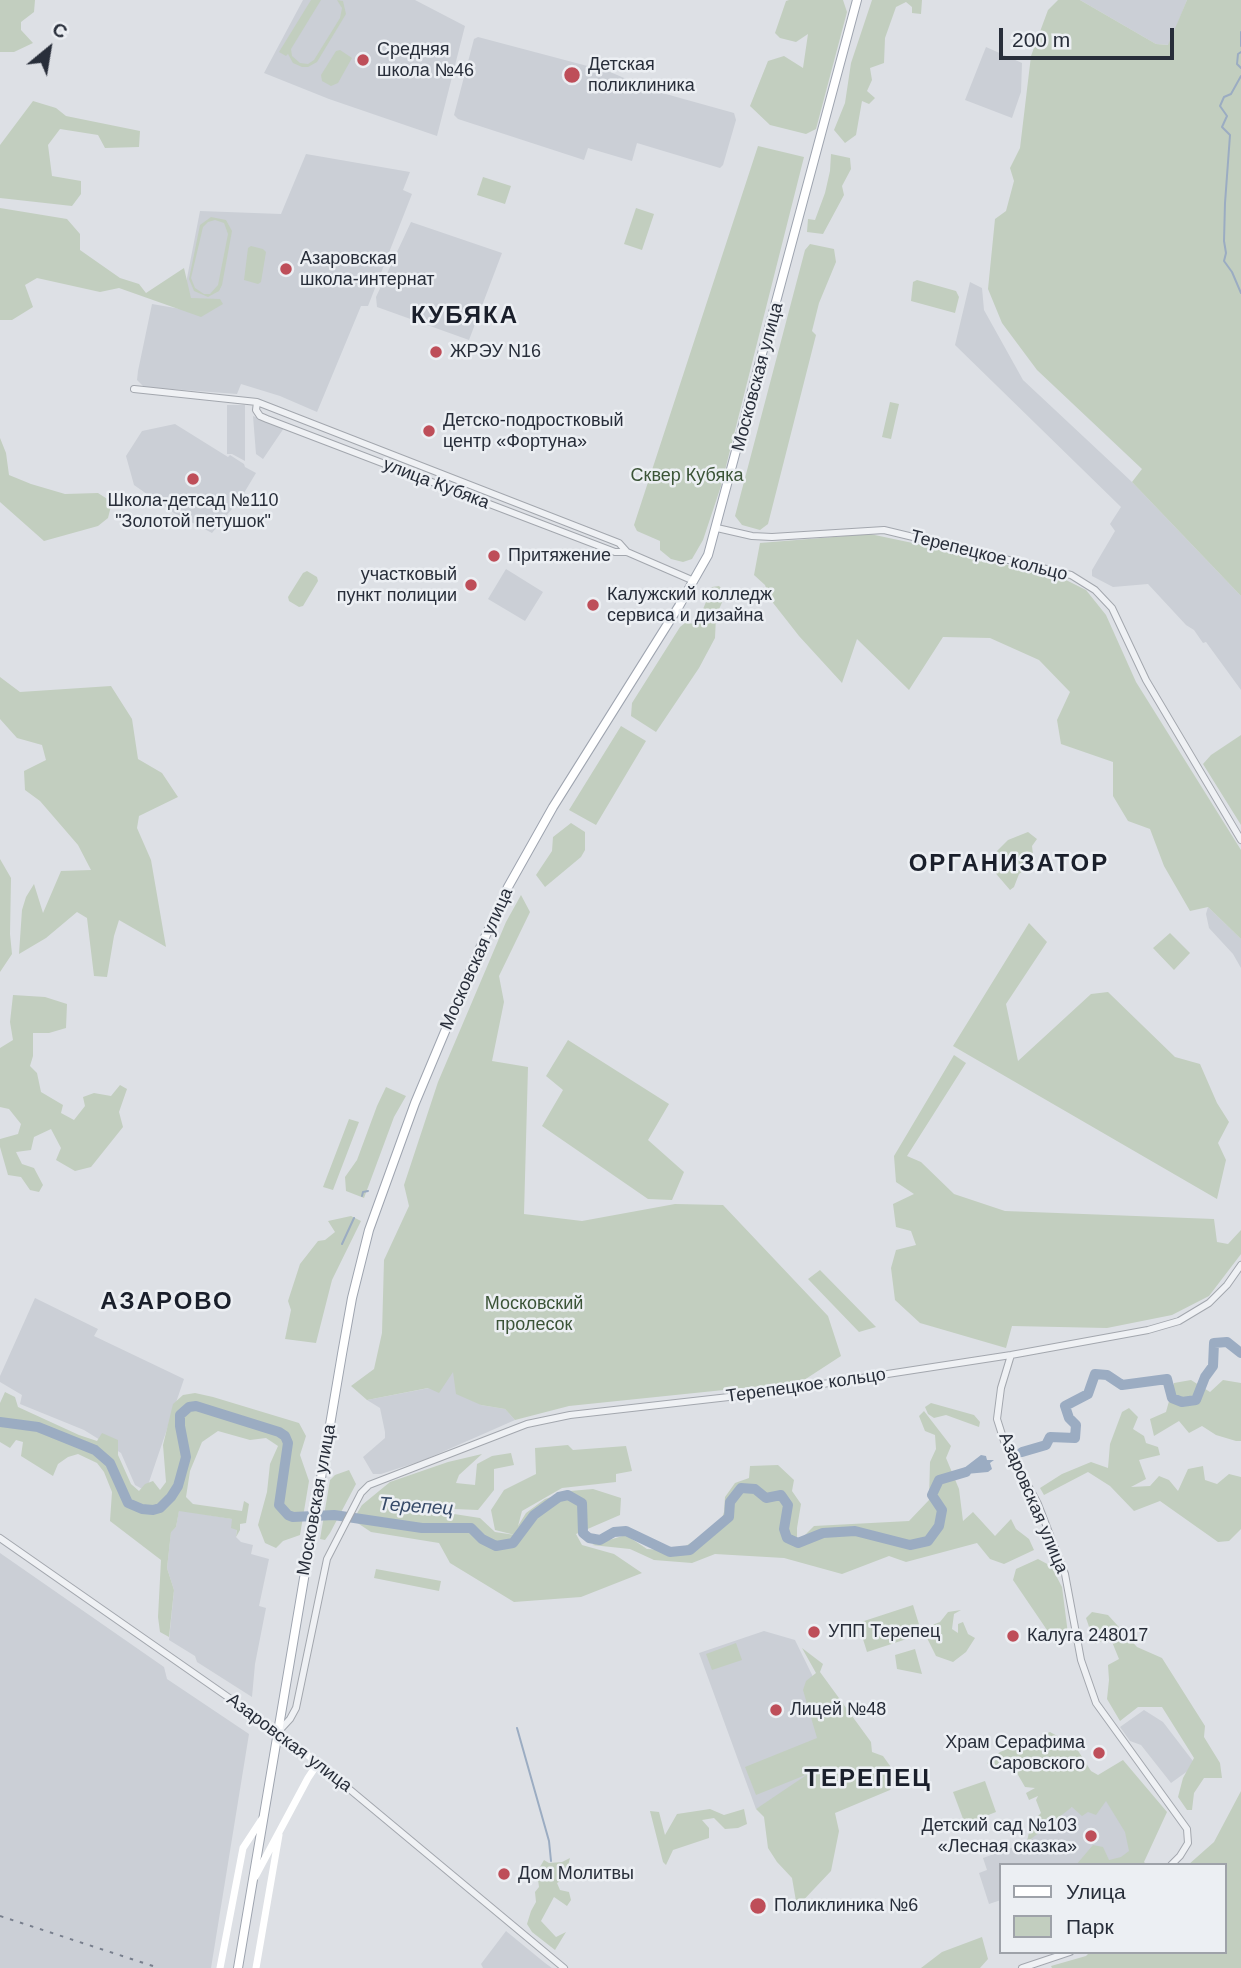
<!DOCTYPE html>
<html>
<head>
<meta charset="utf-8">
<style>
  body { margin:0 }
  #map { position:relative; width:1241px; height:1968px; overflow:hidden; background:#dde0e5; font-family:Arial,sans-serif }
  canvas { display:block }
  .legend { position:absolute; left:999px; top:1863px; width:228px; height:91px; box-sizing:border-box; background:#eceff3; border:2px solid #9ea2a9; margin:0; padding:9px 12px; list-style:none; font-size:21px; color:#282e3a }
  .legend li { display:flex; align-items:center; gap:14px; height:35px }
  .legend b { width:35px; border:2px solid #9ea2a9 }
  .north { position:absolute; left:14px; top:14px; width:70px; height:70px; -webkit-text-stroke:5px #eceff3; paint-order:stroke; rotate:30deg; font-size:19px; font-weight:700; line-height:28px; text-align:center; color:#282e3a }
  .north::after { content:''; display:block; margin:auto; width:24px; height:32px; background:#282e3a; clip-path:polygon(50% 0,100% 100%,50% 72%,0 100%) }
  .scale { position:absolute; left:999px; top:28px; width:175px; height:32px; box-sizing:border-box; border:4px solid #282e3a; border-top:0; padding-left:9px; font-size:21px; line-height:24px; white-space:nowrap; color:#282e3a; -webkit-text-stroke:5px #eceff3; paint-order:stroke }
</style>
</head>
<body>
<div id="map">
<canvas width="1241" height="1968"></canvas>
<ul class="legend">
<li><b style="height:9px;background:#fff"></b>Улица</li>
<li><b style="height:19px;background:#c2cebf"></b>Парк</li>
</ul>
<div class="north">С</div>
<div class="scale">200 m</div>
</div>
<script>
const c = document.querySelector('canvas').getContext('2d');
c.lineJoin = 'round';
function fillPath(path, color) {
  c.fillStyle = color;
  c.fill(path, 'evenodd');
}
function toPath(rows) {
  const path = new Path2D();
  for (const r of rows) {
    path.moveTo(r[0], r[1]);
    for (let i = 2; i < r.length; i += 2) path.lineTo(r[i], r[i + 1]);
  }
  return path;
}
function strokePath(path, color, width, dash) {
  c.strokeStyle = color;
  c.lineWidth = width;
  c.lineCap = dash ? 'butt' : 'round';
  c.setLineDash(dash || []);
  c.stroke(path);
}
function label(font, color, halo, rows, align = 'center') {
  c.font = font + ' Arial,sans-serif';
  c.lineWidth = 5;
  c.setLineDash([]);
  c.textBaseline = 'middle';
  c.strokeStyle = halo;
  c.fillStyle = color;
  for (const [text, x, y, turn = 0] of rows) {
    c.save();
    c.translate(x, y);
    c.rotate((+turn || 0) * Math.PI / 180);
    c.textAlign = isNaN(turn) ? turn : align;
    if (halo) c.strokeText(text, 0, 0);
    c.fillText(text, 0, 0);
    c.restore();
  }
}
fillPath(toPath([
  [303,0,415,0,465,26,437,136,329,99,264,73],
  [1080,0,1187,0,1169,45,1156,44],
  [478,37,610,72,655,91,734,113,736,120,723,165,720,168,637,143,632,161,588,148,584,160,458,119,454,115,474,39],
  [986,47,1022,63,1021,92,1012,118,965,100],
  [306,154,410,172,403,190,412,194,368,306,361,306,317,412,280,396,241,384,237,394,144,387,137,380,138,371,152,304,181,309,200,211,281,214],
  [411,222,502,253,469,340,377,307,376,297],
  [970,282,982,288,984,310,1023,380,1132,482,1241,596,1241,690,1206,642,1203,643,1194,630,1186,625,1148,584,1113,587,1092,576,1092,570,1115,531,1110,524,1121,507,955,345],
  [227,405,245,405,245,461,232,454,227,454],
  [253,416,284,428,263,459,256,454],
  [175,424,228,457,230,455,244,464,245,467,256,473,241,498,212,533,174,513,134,485,126,456,142,431],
  [506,569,543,592,525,621,488,599],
  [1208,907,1241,939,1241,968,1233,954,1209,928,1206,914],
  [35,1298,98,1329,94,1336,184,1379,146,1491,135,1485,121,1453,84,1430,20,1404,22,1395,0,1382,0,1376],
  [453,1371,481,1405,505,1409,515,1420,424,1460,381,1474,373,1474,363,1457,385,1438,385,1432,380,1408,367,1400,429,1388],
  [179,1510,232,1519,237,1529,236,1537,241,1542,253,1545,251,1554,269,1559,259,1606,266,1608,255,1664,252,1697,197,1662,195,1656,169,1640,174,1590,167,1568,171,1531,176,1527],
  [0,1553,164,1667,167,1679,249,1734,211,1968,0,1968],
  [764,1631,795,1640,816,1683,837,1773,756,1809,699,1653],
  [1144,1710,1163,1722,1196,1765,1171,1783,1141,1745,1130,1741,1120,1727],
  [1111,1775,1157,1830,1133,1865,1001,1865,1001,1900,989,1904,979,1873,987,1870,983,1858,1027,1842,1031,1823,1072,1807],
  [506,1931,545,1963,552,1968,483,1968,481,1964]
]), '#cbcfd6');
fillPath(toPath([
  [0,0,35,0,34,12,21,22,21,30,33,43,14,52,0,52],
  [311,0,321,0,291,49,292,56,300,63,308,64,314,60,340,18,342,8,337,0,343,1,346,14,317,62,308,67,302,67,293,63,288,54,286,56,279,52],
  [789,0,843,0,847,12,816,129,806,134,770,125,750,106,768,61,784,56,803,68,808,34,796,42,780,38,775,33,786,1],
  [872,0,922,0,921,14,912,13,912,7,906,2,896,7,885,38,884,63,870,68,872,80,867,91,875,98,869,104,862,101,856,135,845,143,834,130,845,103,851,63],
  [1058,0,1080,0,1156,44,1168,45,1187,0,1241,0,1241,596,1132,482,1142,469,1037,370,1002,323,988,289,995,219,1006,211,1014,181,1010,168,1020,148,1031,56,1048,10],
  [340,50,352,58,338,83,331,86,322,81,321,75,336,51],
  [33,101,56,108,66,116,140,131,139,147,105,148,98,135,60,129,48,145,52,176,81,181,81,194,72,206,0,198,0,145],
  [758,146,804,157,721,486,703,540,692,559,683,562,671,559,660,550,660,541,637,531,634,525],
  [831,154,850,158,851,169,842,186,844,195,823,234,807,232,808,219,815,220,825,193,830,171],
  [483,177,511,186,505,204,477,195],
  [0,208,67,219,80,234,80,250,120,278,139,284,146,293,184,268,191,298,220,299,223,304,201,317,119,288,100,292,37,278,25,285,33,307,12,320,0,320],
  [636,208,654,214,642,250,624,244],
  [211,217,226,220,232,231,222,285,219,291,208,297,194,291,189,279,200,225],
  [215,220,224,223,228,234,218,285,210,294,204,294,195,288,191,278,203,227,208,222],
  [810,244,834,249,836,262,819,303,812,331,816,335,768,524,760,530,742,525,735,516,805,250],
  [251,246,263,249,266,252,261,282,258,284,244,280,248,248],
  [917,280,956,291,959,297,955,313,911,301,913,282],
  [890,402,899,404,891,439,882,437],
  [0,438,6,453,9,475,31,484,65,494,98,493,112,502,108,518,98,526,44,541,0,502],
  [870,534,960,553,1064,579,1086,590,1106,615,1136,682,1241,850,1241,939,1208,907,1190,911,1164,866,1150,829,1128,821,1113,796,1113,762,1061,744,1057,720,1070,692,1039,660,990,638,943,637,909,690,857,639,842,683,799,636,770,599,765,585,754,575,760,543],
  [307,571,317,577,318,581,303,606,299,607,289,601,288,597,303,573],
  [719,586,724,591,724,598,716,616,715,638,699,668,656,732,631,716,632,703,680,627,685,623,697,624,712,587],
  [0,677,20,692,111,686,132,719,138,759,162,773,178,797,139,816,137,828,151,860,166,947,119,920,114,936,107,977,94,976,87,918,77,912,46,938,19,954,22,910,26,897,34,884,43,913,61,871,91,870,78,845,40,801,25,790,24,771,46,760,42,745,17,738,0,719],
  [621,726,646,741,596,825,569,810],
  [1241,735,1241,825,1203,764,1211,755],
  [571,823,585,832,585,850,581,857,545,887,536,875,552,851,553,837],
  [1028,832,1037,839,1032,846,1034,863,1019,874,1014,887,1010,890,986,862,1008,840],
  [0,859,11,878,10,934,12,954,0,972],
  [521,895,530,912,499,976,504,1002,492,1061,528,1067,524,1214,582,1221,675,1204,723,1205,828,1316,841,1356,801,1382,569,1406,515,1420,505,1409,481,1405,456,1394,453,1372,439,1393,428,1388,367,1400,351,1386,374,1369,382,1333,384,1260,409,1206,404,1185,438,1082,506,922],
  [1029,923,1047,942,1006,1004,1018,1061,1091,994,1108,992,1175,1057,1200,1064,1217,1103,1229,1122,1218,1143,1226,1160,1217,1199,953,1046],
  [1170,933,1190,953,1174,970,1153,948],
  [13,995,45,997,67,1004,66,1028,49,1033,33,1033,33,1056,30,1066,37,1073,41,1092,63,1105,61,1113,74,1120,85,1106,83,1097,94,1093,111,1096,120,1085,127,1089,119,1112,123,1127,91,1167,75,1171,56,1160,61,1148,51,1129,34,1137,31,1150,16,1152,22,1164,34,1168,43,1185,39,1192,30,1190,21,1177,8,1175,0,1147,0,1139,18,1134,21,1124,9,1109,0,1107,0,1048,13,1040,10,1022],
  [568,1040,669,1104,648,1140,684,1172,672,1200,648,1199,542,1126,563,1090,546,1076],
  [954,1055,966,1063,907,1156,921,1162,954,1194,1005,1211,1214,1219,1217,1242,1228,1244,1241,1230,1241,1254,1209,1296,1172,1315,1107,1328,1012,1326,1006,1348,920,1323,895,1300,891,1268,896,1250,916,1245,911,1231,896,1227,893,1204,914,1194,896,1182,894,1156],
  [386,1087,406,1096,394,1117,364,1198,346,1191,345,1177,357,1160,377,1106],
  [349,1119,359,1122,333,1190,323,1187],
  [351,1216,361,1221,332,1280,316,1343,285,1339,291,1310,288,1301,300,1264,318,1241,325,1240,335,1232,328,1221],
  [820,1270,876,1327,859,1332,808,1279],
  [1191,1380,1210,1392,1223,1380,1241,1383,1241,1441,1236,1441,1216,1435,1202,1426,1189,1433,1179,1421,1154,1436,1150,1419,1166,1412,1174,1383],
  [5,1392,15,1397,18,1407,79,1435,97,1441,102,1433,118,1440,118,1455,131,1484,139,1491,145,1484,153,1481,160,1490,166,1482,163,1445,173,1404,183,1395,195,1393,213,1397,299,1423,306,1436,300,1455,309,1481,300,1535,283,1541,276,1548,265,1543,258,1525,267,1492,270,1464,278,1446,266,1438,250,1440,218,1431,202,1442,190,1471,186,1497,193,1504,242,1511,244,1501,249,1504,246,1523,240,1524,240,1530,236,1537,237,1530,231,1528,232,1519,179,1511,176,1527,171,1532,167,1568,174,1590,169,1637,160,1632,158,1617,161,1560,110,1521,112,1492,104,1472,97,1463,78,1454,68,1457,58,1464,53,1476,21,1456,23,1442,16,1440,10,1448,0,1442,0,1403],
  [931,1403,974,1415,980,1422,979,1427,946,1415,934,1418,928,1414,925,1407],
  [1129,1408,1138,1417,1133,1429,1144,1436,1146,1443,1158,1447,1160,1455,1139,1460,1146,1479,1131,1487,1150,1486,1159,1476,1169,1480,1178,1491,1188,1469,1203,1466,1205,1480,1217,1484,1229,1474,1241,1477,1241,1529,1229,1541,1218,1542,1160,1501,1134,1511,1110,1486,1088,1472,1044,1495,1040,1488,1062,1474,1091,1462,1108,1468,1110,1444,1122,1412],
  [924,1411,951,1446,946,1458,959,1489,963,1521,973,1512,995,1536,1011,1519,1016,1529,1029,1539,1034,1550,1004,1564,990,1559,977,1543,906,1562,889,1556,842,1574,784,1558,715,1554,692,1563,654,1560,630,1549,592,1545,626,1535,647,1549,678,1551,720,1524,724,1512,725,1497,735,1483,749,1478,750,1466,778,1465,794,1480,792,1491,801,1504,797,1528,797,1543,814,1526,909,1521,929,1500,930,1462,936,1449,935,1435,925,1431,919,1416],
  [568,1445,573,1450,626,1446,632,1471,616,1474,616,1482,562,1488,522,1511,518,1526,526,1513,545,1499,570,1491,593,1489,621,1498,620,1515,576,1534,582,1545,614,1554,642,1573,581,1597,514,1602,450,1563,439,1543,371,1532,353,1520,362,1505,390,1482,448,1462,482,1454,459,1475,456,1483,475,1485,477,1464,492,1456,511,1453,514,1465,494,1469,494,1490,478,1510,454,1509,454,1514,480,1518,495,1532,515,1535,495,1530,491,1510,504,1490,536,1474,535,1448],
  [349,1470,356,1484,330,1533,325,1540,320,1539,330,1480,335,1475],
  [1038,1559,1051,1566,1062,1587,1068,1634,1049,1633,1013,1580,1016,1569],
  [376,1569,441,1581,439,1591,374,1578],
  [913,1605,922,1634,867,1652,858,1623],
  [961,1610,954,1614,952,1629,958,1633,958,1624,963,1622,968,1634,975,1638,966,1652,953,1662,936,1656,926,1636,927,1627,940,1622,948,1612],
  [1092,1612,1108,1615,1137,1647,1162,1658,1205,1726,1204,1737,1220,1763,1222,1778,1204,1778,1194,1793,1192,1810,1187,1810,1178,1797,1183,1778,1194,1758,1162,1707,1138,1707,1120,1721,1107,1699,1109,1680,1108,1665,1119,1659,1110,1637,1095,1644,1086,1618],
  [736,1643,742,1660,712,1670,706,1654],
  [802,1648,823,1664,820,1672,871,1742,872,1752,883,1756,898,1777,890,1790,835,1813,839,1831,831,1871,797,1907,792,1878,777,1862,768,1848,764,1817,756,1809,808,1774,756,1795,745,1767,817,1738,803,1690,806,1681,816,1673],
  [915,1649,922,1674,897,1669,895,1655],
  [1050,1732,1075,1746,1091,1771,1098,1775,1123,1760,1167,1812,1144,1862,1147,1865,1076,1865,1093,1845,1103,1847,1109,1860,1121,1857,1129,1851,1125,1832,1106,1801,1096,1815,1088,1812,1082,1816,1072,1807,1027,1842,1031,1823,1041,1813,1036,1800,1038,1796,1029,1800,1026,1793,1035,1788,1025,1787,1010,1761,991,1768,987,1763,1000,1752],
  [985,1781,996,1812,965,1824,953,1792],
  [1241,1791,1241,1968,1052,1968,1051,1966,1086,1956,1090,1952,1225,1952,1225,1865,1188,1865,1214,1842],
  [710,1809,724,1815,744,1809,747,1824,738,1828,725,1829,714,1818,702,1820,709,1828,709,1838,673,1850,666,1865,663,1862,650,1811,659,1812,665,1835,677,1814],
  [570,1858,568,1866,559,1872,562,1880,557,1883,560,1890,569,1892,571,1900,567,1906,554,1897,541,1921,556,1937,566,1932,555,1950,532,1932,527,1924,531,1911,536,1902,535,1892,539,1887,537,1872,544,1860,549,1863,562,1862],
  [982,1937,988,1959,980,1968,921,1968,942,1952]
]), '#c2cebf');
fillPath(toPath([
  [981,1455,986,1456,987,1460,994,1460,990,1463,992,1469,988,1472,955,1475]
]), '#9bacc2');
strokePath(toPath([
  [1241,32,1241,46],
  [1241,52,1238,54,1237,64,1241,68],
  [1241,76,1231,94,1224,97,1220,106,1227,116,1222,127,1230,135,1225,203,1224,241,1226,253,1224,261,1232,272,1241,293],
  [362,1196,363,1192,368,1191],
  [342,1244,354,1218],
  [517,1728,549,1841,551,1861]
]), '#9bacc2', 2);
strokePath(toPath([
  [0,1422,38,1427,95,1450,110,1463,128,1503,142,1509,153,1510,160,1508,171,1497,178,1486,186,1457,180,1426,180,1415,189,1407,196,1406,279,1432,285,1436,288,1443,279,1505,288,1515,293,1517,334,1515,422,1528,471,1528,482,1539,496,1546,513,1543,534,1515,559,1497,568,1495,582,1503,583,1533,589,1538,600,1540,614,1532,626,1531,670,1552,690,1550,729,1517,730,1502,741,1488,755,1489,766,1498,781,1495,788,1505,784,1529,787,1538,798,1543,823,1533,855,1531,910,1545,928,1541,939,1526,942,1510,932,1495,939,1480,966,1472],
  [1022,1452,1046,1445,1050,1437,1075,1438,1076,1425,1069,1418,1065,1406,1088,1394,1095,1374,1107,1375,1122,1385,1167,1379,1172,1398,1182,1402,1196,1400,1205,1377,1213,1366,1214,1343,1227,1342,1241,1353]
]), '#9bacc2', 10);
const tertiary = toPath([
  [134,389,257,402,619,543,627,552],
  [257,402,256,410,260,416,267,419,615,552,627,552,694,581],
  [717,528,752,536,772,537,884,530,1071,575,1095,590,1112,608,1146,680,1241,840],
  [1011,1355,1001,1388,997,1419,1004,1441,1038,1504,1065,1574,1081,1660,1096,1703,1187,1829,1188,1843,1180,1856,1171,1865],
  [0,1538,278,1732,290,1719,296,1708,327,1559,361,1493,369,1485,527,1424,570,1415,764,1393,1011,1355,1148,1330,1179,1321,1209,1303,1227,1285,1241,1265],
  [318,1763,564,1968],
  [1022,1968,1070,1952]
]);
const primary = toPath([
  [238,1968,342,1354,352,1298,369,1230,415,1103,480,948,508,887,553,807,679,606,708,555,857,0]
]);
strokePath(tertiary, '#a3a7ae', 8);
strokePath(primary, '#9ea4af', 10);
strokePath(tertiary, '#eff1f4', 6);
strokePath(toPath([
  [255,1877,308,1778,318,1763,278,1732],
  [220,1968,243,1848,262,1819],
  [256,1968,279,1835]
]), '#fff', 7);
strokePath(primary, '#fff', 8);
strokePath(toPath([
  [0,1916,159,1968]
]), '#787f8d', 2, [3.5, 7]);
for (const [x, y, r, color] of [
  [363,60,7,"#be4e59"],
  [572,75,9,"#be4e59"],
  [286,269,7,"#be4e59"],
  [436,352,7,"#be4e59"],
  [429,431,7,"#be4e59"],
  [193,479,7,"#be4e59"],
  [494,556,7,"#be4e59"],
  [471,585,7,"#be4e59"],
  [593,605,7,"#be4e59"],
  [814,1632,7,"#be4e59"],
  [1013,1636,7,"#be4e59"],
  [776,1710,7,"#be4e59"],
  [1099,1753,7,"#be4e59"],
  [1091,1836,7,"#be4e59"],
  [504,1874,7,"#be4e59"],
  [758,1906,9,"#be4e59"]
]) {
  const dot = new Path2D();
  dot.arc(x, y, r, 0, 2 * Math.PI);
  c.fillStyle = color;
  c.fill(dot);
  strokePath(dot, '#eceff3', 2.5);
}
label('18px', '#282e3a', '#eceff3', [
  ["Средняя",377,50],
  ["школа №46",377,71],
  ["Детская",588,65],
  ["поликлиника",588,86],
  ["Азаровская",300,259],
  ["школа-интернат",300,280],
  ["ЖРЭУ N16",450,352],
  ["Детско-подростковый",443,421],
  ["центр «Фортуна»",443,442],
  ["Школа-детсад №110",193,501,"center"],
  ["\"Золотой петушок\"",193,522,"center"],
  ["Притяжение",508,556],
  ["участковый",457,575,"right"],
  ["пункт полиции",457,596,"right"],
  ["Калужский колледж",607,595],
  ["сервиса и дизайна",607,616],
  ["УПП Терепец",828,1632],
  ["Калуга 248017",1027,1636],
  ["Лицей №48",790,1710],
  ["Храм Серафима",1085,1743,"right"],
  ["Саровского",1085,1764,"right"],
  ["Детский сад №103",1077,1826,"right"],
  ["«Лесная сказка»",1077,1847,"right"],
  ["Дом Молитвы",518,1874],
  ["Поликлиника №6",774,1906]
], 'left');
label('18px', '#282e3a', '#eceff3', [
  ["Московская улица",758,377,-75],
  ["улица Кубяка",436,484,21],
  ["Терепецкое кольцо",989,556,14],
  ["Московская улица",477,959,-66],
  ["Терепецкое кольцо",806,1386,-8],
  ["Московская улица",317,1500,-80],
  ["Азаровская улица",1033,1503,67],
  ["Азаровская улица",289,1743,37]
]);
label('18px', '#3b5437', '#eceff3', [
  ["Сквер Кубяка",687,476],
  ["Московский",534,1304],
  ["пролесок",534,1325]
]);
label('italic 19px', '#374b69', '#eceff3', [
  ["Терепец",416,1507,4]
]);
c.letterSpacing = '2px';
label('bold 24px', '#1a1f2b', '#eceff3', [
  ["КУБЯКА",465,316],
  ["ОРГАНИЗАТОР",1009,864],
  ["АЗАРОВО",167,1302],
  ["ТЕРЕПЕЦ",868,1779]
]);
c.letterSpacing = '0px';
</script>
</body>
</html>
